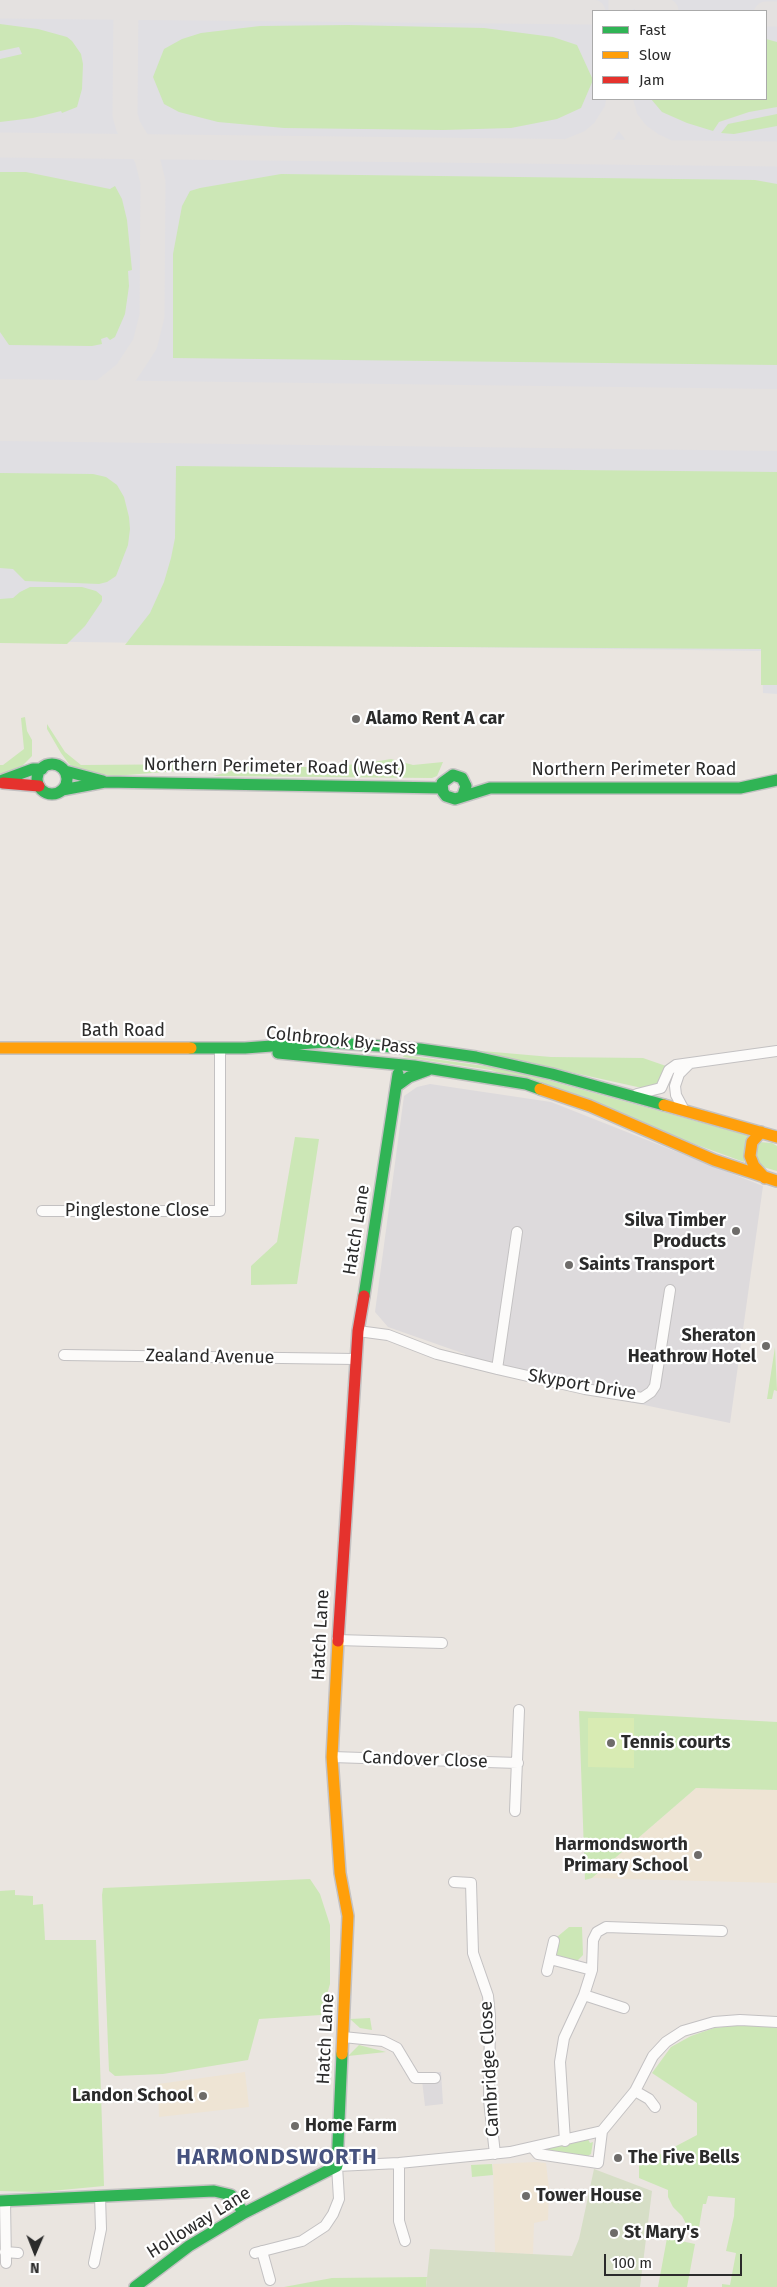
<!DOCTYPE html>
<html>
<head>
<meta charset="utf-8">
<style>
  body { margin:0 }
  #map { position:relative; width:777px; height:2287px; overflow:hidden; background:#eae5e0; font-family:"Fira Sans",sans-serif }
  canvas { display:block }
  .legend { position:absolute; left:592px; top:10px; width:175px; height:90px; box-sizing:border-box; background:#fff; border:1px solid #aaa; margin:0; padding:6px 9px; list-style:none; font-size:15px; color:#2b2b2b }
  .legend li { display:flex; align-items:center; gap:10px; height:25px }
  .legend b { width:25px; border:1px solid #aaa }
  .north { position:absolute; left:10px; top:2227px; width:50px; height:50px; -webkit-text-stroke:4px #fff; paint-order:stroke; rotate:181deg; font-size:14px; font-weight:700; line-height:20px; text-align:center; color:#2b2b2b }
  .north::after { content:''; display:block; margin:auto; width:18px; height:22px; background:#2b2b2b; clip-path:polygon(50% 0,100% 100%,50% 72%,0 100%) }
  .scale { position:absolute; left:604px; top:2254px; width:138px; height:22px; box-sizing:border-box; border:2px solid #2b2b2b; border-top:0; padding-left:6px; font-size:15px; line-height:18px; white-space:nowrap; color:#2b2b2b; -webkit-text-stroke:4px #fff; paint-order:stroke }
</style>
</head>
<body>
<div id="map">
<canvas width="777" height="2287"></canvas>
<ul class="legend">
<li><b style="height:6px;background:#30b455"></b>Fast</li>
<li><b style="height:6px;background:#ff9f0a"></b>Slow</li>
<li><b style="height:6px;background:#e5322d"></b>Jam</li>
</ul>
<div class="north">N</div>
<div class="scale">100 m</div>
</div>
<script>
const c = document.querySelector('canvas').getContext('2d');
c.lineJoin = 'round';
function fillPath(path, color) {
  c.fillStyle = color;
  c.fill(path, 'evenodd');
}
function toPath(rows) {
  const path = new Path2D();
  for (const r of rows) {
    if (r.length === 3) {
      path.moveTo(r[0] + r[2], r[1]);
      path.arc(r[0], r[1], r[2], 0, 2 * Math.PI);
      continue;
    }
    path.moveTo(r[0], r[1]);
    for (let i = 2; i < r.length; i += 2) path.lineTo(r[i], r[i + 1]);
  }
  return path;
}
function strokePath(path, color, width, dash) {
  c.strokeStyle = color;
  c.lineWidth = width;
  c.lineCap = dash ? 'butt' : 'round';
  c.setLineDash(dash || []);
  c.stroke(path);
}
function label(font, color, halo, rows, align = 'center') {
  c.font = font + ' "Fira Sans",sans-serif';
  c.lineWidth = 4.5;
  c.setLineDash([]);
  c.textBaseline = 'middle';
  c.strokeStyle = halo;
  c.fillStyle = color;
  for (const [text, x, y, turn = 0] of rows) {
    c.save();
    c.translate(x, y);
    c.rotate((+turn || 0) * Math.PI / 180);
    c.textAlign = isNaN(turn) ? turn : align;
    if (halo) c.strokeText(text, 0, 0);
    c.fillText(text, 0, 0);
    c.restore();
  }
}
fillPath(toPath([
  [430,1084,551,1102,763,1186,730,1423,463,1367,465,1354,388,1327,375,1312,404,1096,417,1087],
  [421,2072,441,2072,443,2104,425,2106]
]), '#dddadc');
fillPath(toPath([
  [696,1788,777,1790,777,1883,592,1878],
  [245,2072,249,2107,159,2117,158,2084],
  [536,2162,546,2163,549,2189,548,2220,534,2223,533,2254,495,2253,493,2164]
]), '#eee4d4');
fillPath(toPath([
  [0,0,777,0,777,694,763,693,762,651,0,641],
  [593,11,766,11,766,99,593,99]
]), '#e0dfe3');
fillPath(toPath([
  [0,24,38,29,67,37,72,41,81,54,83,64,82,89,77,107,62,113,61,111,33,118,0,122,0,59,22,54,19,47,0,51],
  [348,25,484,28,553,37,577,45,593,80,581,108,557,119,511,128,443,130,284,128,218,122,179,112,164,104,153,77,164,49,182,39,201,33,260,26],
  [766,39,777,42,777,107,749,112,719,122,713,131,687,123,662,112,651,99,766,99],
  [777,114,777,126,734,134,721,133,728,124],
  [0,172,26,172,110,189,115,186,122,199,127,220,132,270,128,271,129,286,125,314,115,337,110,340,107,337,101,339,102,344,92,346,9,345,0,332],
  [281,174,755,180,777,184,777,365,173,358,173,254,182,206,190,191,200,188],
  [176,466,777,472,777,685,761,685,761,649,125,645,150,613,164,582,171,558,175,538],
  [0,473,93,474,106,477,117,485,124,497,129,517,130,529,128,545,116,576,107,582,99,584,25,581,13,569,0,568],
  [30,587,82,587,96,591,102,596,102,601,85,626,67,644,0,643,0,599,13,598,20,592],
  [25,717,27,731,32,740,32,756,21,767,0,774,0,765,3,765,24,749,21,718],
  [47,724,65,752,81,765,214,764,211,767,203,769,114,776,79,771,69,764,61,753,47,729],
  [391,759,413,765,443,762,437,776,432,778,213,776,231,771,238,763,252,767,307,767,361,764],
  [471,1050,551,1057,643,1058,666,1066,660,1081,655,1085,642,1088],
  [404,1055,507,1069,750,1136,744,1162,491,1070,403,1057],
  [295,1137,319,1139,297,1284,251,1285,251,1266,277,1242],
  [759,1142,772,1143,777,1146,777,1171,763,1167,754,1155],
  [775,1347,777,1391,774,1390,772,1399,767,1399],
  [579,1711,777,1722,777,1790,696,1788,592,1878,585,1880],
  [310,1879,320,1894,330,1925,330,1984,321,2015,259,2019,248,2060,163,2074,115,2076,109,2071,102,1895,103,1888],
  [15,1890,15,1895,33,1896,33,1905,43,1904,45,1940,96,1940,104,2186,40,2192,0,2191,0,1891],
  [569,1927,582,1927,583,1955,577,1961,557,1955,554,1948,557,1937],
  [370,2018,372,2030,360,2028,350,2019],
  [751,2024,777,2028,777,2287,722,2287,722,2284,730,2285,736,2253,726,2251,734,2216,735,2198,708,2196,706,2204,703,2204,697,2239,693,2237,682,2216,673,2207,668,2197,668,2190,639,2178,639,2164,644,2163,697,2135,697,2103,652,2073,671,2047,691,2036,714,2028],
  [359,2045,386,2052,348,2056],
  [588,2139,590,2143,593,2142,591,2154,588,2156,547,2150,547,2148],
  [492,2164,493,2175,472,2177,471,2165],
  [667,2238,695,2244,687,2287,658,2287],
  [427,2277,426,2287,284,2287,332,2278]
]), '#cce7b6');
fillPath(toPath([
  [594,2169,652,2191,640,2287,426,2287,430,2249,572,2256,579,2239]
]), '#d6dec6');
fillPath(toPath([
  [588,1718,634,1718,634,1768,588,1767]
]), '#d8ebb3');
strokePath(toPath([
  [643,0,650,5,666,11],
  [0,6,593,12],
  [621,11,621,0],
  [766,14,777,14],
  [620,99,626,120,637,134,652,145,667,152],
  [0,145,777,154],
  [571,150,591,142,604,131,617,110,619,99],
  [63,411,101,393,126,373,145,344,152,316,153,182,147,158,128,126,125,115,126,0]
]), '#e4e1e0', 25);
strokePath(toPath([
  [0,410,777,420]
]), '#e4e1e0', 62);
const street = toPath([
  [637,1094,661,1088,669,1070,676,1065,777,1051],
  [684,1110,676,1095,675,1086,679,1074,690,1063],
  [42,1211,220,1211,220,1048],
  [358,1331,388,1335,437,1354,497,1369,585,1389,642,1398,651,1392,655,1386,670,1290],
  [64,1355,355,1359],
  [497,1369,517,1232],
  [337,1640,442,1643],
  [332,1757,518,1763],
  [515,1811,519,1710],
  [454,1882,471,1883,473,1953,488,1996,490,2016,489,2100,495,2154],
  [550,1959,592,1970],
  [547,1971,554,1941],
  [584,1995,624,2008],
  [343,2037,383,2041,397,2048,415,2078,435,2078],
  [635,2091,649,2099,655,2107],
  [565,2141,560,2062,564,2038,584,1995,592,1970,593,1940,597,1932,606,1927,722,1931],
  [533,2148,538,2154,598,2163,602,2131],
  [399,2163,399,2221,405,2241],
  [5,2201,6,2263],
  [262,2251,270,2280],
  [5,2252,18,2253],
  [255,2253,302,2241,325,2226,333,2214,339,2199,337,2166,399,2163,510,2152,602,2131,635,2091,653,2056,666,2042,683,2031,714,2022,740,2020,777,2022],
  [94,2263,101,2229,100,2196]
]);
const fast = toPath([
  [52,779,15],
  [65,771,103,781],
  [0,781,33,769,42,769],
  [62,790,105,782,442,788],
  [463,795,466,786,462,778,453,775,442,783,443,792,446,796,455,799,490,788,740,788,777,780],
  [191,1048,245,1048,325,1042,420,1049,476,1057,552,1074,664,1105],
  [278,1053,414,1066,526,1084,540,1089],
  [398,1085,409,1077,428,1070],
  [364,1296,398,1074],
  [0,2201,214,2191,231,2195,244,2213],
  [135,2287,189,2246,244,2213,337,2166,342,2054]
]);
const slow = toPath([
  [0,1048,191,1048],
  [540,1089,590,1106,714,1160,777,1181],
  [664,1105,777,1137],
  [761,1132,752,1142,750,1156,754,1166,765,1178],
  [338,1641,332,1757,340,1873,348,1916,342,2054]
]);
const jam = toPath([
  [3,783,39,786],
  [338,1641,358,1331,364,1296]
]);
strokePath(street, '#c3c1c2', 12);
strokePath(fast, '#c3c1c2', 14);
strokePath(slow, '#c3c1c2', 14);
strokePath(jam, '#c3c1c2', 14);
strokePath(street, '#fcfbfa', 10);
strokePath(fast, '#30b455', 11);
strokePath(slow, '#ff9f0a', 11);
strokePath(jam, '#e5322d', 11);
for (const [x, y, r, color] of [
  [356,719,5,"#6e6c6a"],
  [736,1231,5,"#6e6c6a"],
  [569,1265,5,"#6e6c6a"],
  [766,1346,5,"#6e6c6a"],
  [611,1743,5,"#6e6c6a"],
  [698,1855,5,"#6e6c6a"],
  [203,2096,5,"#6e6c6a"],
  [295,2126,5,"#6e6c6a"],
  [618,2158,5,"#6e6c6a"],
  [526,2196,5,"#6e6c6a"],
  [614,2233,5,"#6e6c6a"]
]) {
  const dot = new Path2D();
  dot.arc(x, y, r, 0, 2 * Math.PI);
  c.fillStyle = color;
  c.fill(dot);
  strokePath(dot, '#fff', 2);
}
label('bold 18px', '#2b2b2b', '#fff', [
  ["Alamo Rent A car",366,719],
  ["Silva Timber",726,1221,"right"],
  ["Products",726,1242,"right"],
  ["Saints Transport",579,1265],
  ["Sheraton",756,1336,"right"],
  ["Heathrow Hotel",756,1357,"right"],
  ["Tennis courts",621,1743],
  ["Harmondsworth",688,1845,"right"],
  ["Primary School",688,1866,"right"],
  ["Landon School",193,2096,"right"],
  ["Home Farm",305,2126],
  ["The Five Bells",628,2158],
  ["Tower House",536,2196],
  ["St Mary's",624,2233]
], 'left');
label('18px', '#2b2b2b', '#fff', [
  ["Northern Perimeter Road (West)",274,767,1],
  ["Northern Perimeter Road",634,770],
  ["Bath Road",123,1031],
  ["Colnbrook By-Pass",341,1041,6],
  ["Pinglestone Close",137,1211],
  ["Hatch Lane",357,1230,-81],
  ["Zealand Avenue",210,1357,1],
  ["Skyport Drive",582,1385,10],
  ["Hatch Lane",321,1635,-87],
  ["Candover Close",425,1760,2],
  ["Hatch Lane",326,2039,-87],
  ["Cambridge Close",490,2069,-93],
  ["Holloway Lane",199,2223,-32]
]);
c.letterSpacing = '1px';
label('bold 22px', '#47537f', '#fff', [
  ["HARMONDSWORTH",277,2158]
]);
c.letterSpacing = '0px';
</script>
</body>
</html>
